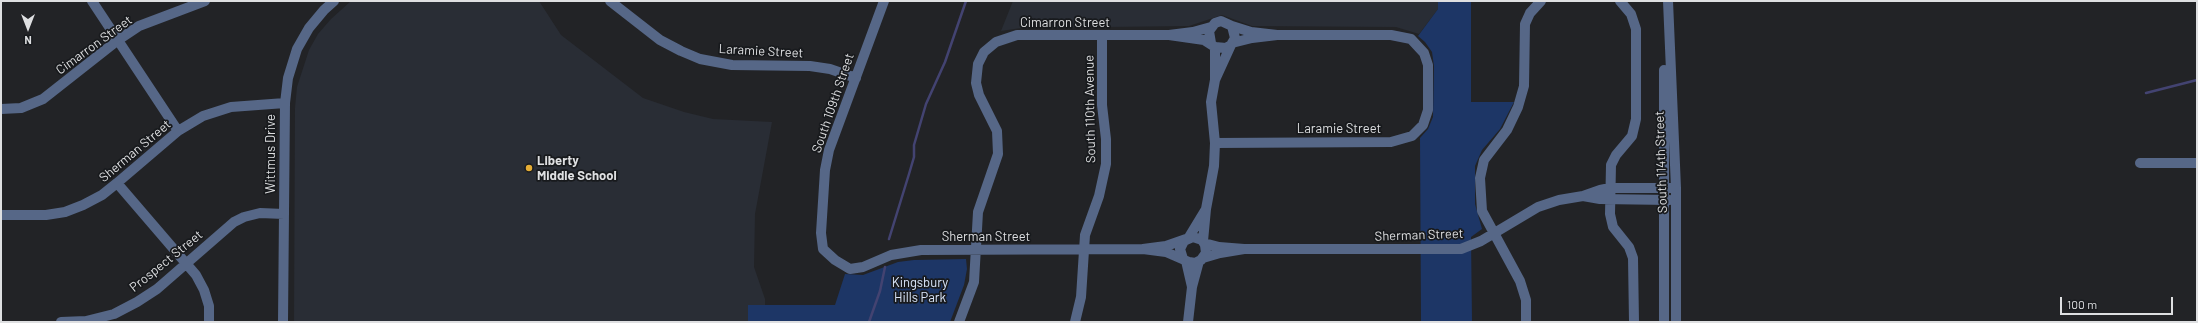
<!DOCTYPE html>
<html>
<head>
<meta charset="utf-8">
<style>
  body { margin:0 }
  #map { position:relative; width:2198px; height:323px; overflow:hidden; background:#222326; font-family:Barlow,sans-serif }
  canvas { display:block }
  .frame { position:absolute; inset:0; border:2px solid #dedfe1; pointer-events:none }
  .north { position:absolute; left:8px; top:8px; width:40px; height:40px; -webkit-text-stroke:3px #181a1d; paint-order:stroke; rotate:180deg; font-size:11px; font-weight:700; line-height:16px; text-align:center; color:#dedfe1 }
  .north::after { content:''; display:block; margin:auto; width:14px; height:18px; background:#dedfe1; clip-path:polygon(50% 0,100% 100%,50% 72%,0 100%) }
  .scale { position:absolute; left:2060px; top:297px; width:113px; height:18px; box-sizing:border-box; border:2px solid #dedfe1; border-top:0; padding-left:5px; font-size:12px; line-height:14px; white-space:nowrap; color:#dedfe1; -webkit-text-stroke:3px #181a1d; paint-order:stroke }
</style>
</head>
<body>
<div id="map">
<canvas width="2198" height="323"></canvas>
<div class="frame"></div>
<div class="north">N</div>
<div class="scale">100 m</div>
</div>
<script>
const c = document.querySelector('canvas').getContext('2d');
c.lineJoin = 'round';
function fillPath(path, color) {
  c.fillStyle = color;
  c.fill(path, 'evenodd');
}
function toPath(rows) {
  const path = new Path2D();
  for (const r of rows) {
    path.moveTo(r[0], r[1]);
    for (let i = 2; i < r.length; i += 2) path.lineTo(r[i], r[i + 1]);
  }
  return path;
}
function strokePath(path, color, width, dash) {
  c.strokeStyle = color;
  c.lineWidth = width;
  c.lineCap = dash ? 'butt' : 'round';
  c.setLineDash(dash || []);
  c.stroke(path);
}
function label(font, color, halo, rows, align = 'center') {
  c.font = font + ' Barlow,sans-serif';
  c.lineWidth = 3.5;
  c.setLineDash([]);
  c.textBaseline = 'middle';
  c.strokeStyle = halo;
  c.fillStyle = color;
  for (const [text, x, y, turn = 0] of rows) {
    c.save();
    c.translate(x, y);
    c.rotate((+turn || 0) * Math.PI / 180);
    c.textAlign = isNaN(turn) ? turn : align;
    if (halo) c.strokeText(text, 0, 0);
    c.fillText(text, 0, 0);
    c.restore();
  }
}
fillPath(toPath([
  [351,1,539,1,561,35,643,98,684,112,713,119,772,122,755,214,754,267,765,299,765,305,748,305,748,322,294,322,295,108,297,87,309,50,318,34,331,19],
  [1013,1,1438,1,1438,9,1419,34,1396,27,1252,26,1222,15,1189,26,1021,28,1001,31]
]), '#292d35');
fillPath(toPath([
  [1438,1,1471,1,1471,102,1514,102,1500,129,1482,150,1475,166,1475,204,1482,229,1471,237,1472,322,1421,322,1420,138,1428,129,1433,117,1434,66,1432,52,1425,42,1418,36,1438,9],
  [966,259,967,269,964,285,950,322,748,322,748,305,835,305,845,274,863,275,898,262,914,260]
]), '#1d3666');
strokePath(toPath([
  [2146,93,2197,80],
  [889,239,909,174,914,157,914,145,926,104,945,62,966,1],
  [869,322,880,291,885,267]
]), '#434371', 2.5);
strokePath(toPath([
  [92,1,178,131],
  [610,1,660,40,681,51,700,59,732,65,810,66,830,69,856,78],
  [884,1,829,150,825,170,821,233,823,249,835,260,850,269,863,267,891,255,921,250,1143,249],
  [1620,1,1631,14,1636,29,1636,119,1632,136,1616,155,1611,165,1610,214,1613,227,1629,247,1633,258,1634,322],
  [1668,1,1676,188,1676,322],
  [1232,26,1251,32,1277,35,1252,38,1232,43],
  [1211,27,1193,32,1169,35,1204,40,1215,47,1226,48,1231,45,1235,38,1232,26,1221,21,1215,23,1209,31,1211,43],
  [1215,47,1215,80,1231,45],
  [1,109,21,108,43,99,118,40,139,26,205,1],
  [1215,143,1391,142,1412,136,1423,125,1428,110,1428,65,1424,53,1411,39,1391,35,1277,35],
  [2140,163,2197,163],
  [117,183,196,275,204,290,209,306,209,322],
  [1670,200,1600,199,1583,196,1600,190,1610,188,1671,188],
  [1206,209,1214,166,1215,143,1211,102,1215,80],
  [1,215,46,215,65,212,83,205,102,195,117,183,178,131,203,116,231,107,285,103],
  [1189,237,1206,209,1203,241],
  [1244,249,1461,249,1481,241,1538,207,1559,200,1583,196],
  [1203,258,1220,253,1244,249,1219,247,1204,243],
  [1183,259,1180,249,1184,241,1193,237,1202,240,1205,245,1206,253,1201,260,1195,263,1189,262,1166,252,1143,249,1166,246,1186,239],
  [1186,261,1192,287,1199,261],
  [61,322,86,321,114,314,137,302,157,289,234,222,244,217,260,213,284,214],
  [283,322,285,103,288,78,297,49,309,28,324,10,334,1],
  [959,322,974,282,978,212,998,154,997,131,979,95,976,83,978,64,984,52,996,42,1017,35,1169,35],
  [1075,322,1081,297,1085,235,1099,196,1106,164,1106,139,1102,105,1102,36],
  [1188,322,1192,287],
  [1526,322,1526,300,1520,281,1482,211,1480,178,1484,160,1507,130,1518,107,1524,86,1525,24,1530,13,1541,1],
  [1664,322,1664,70]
]), '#566787', 10);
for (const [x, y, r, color] of [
  [529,168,4,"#e5ad35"]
]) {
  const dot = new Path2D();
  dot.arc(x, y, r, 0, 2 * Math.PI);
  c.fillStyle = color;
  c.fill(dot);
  strokePath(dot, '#181a1d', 1.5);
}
label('13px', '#dedfe1', '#181a1d', [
  ["Cimarron Street",1065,23],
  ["Cimarron Street",94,45,-36],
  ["Laramie Street",761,51,3],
  ["South 109th Street",833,103,-71],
  ["South 110th Avenue",1090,109,-91],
  ["Laramie Street",1339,129],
  ["Sherman Street",135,151,-40],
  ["Wittmus Drive",271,154,-90],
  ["South 114th Street",1661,162,-92],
  ["Sherman Street",1419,235,-2],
  ["Sherman Street",986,237],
  ["Prospect Street",166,261,-39]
]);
label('bold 13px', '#dedfe1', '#181a1d', [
  ["Liberty",537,161],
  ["Middle School",537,176]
], 'left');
label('13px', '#d9e5f9', '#181a1d', [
  ["Kingsbury",920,283],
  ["Hills Park",920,298]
]);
</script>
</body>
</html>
